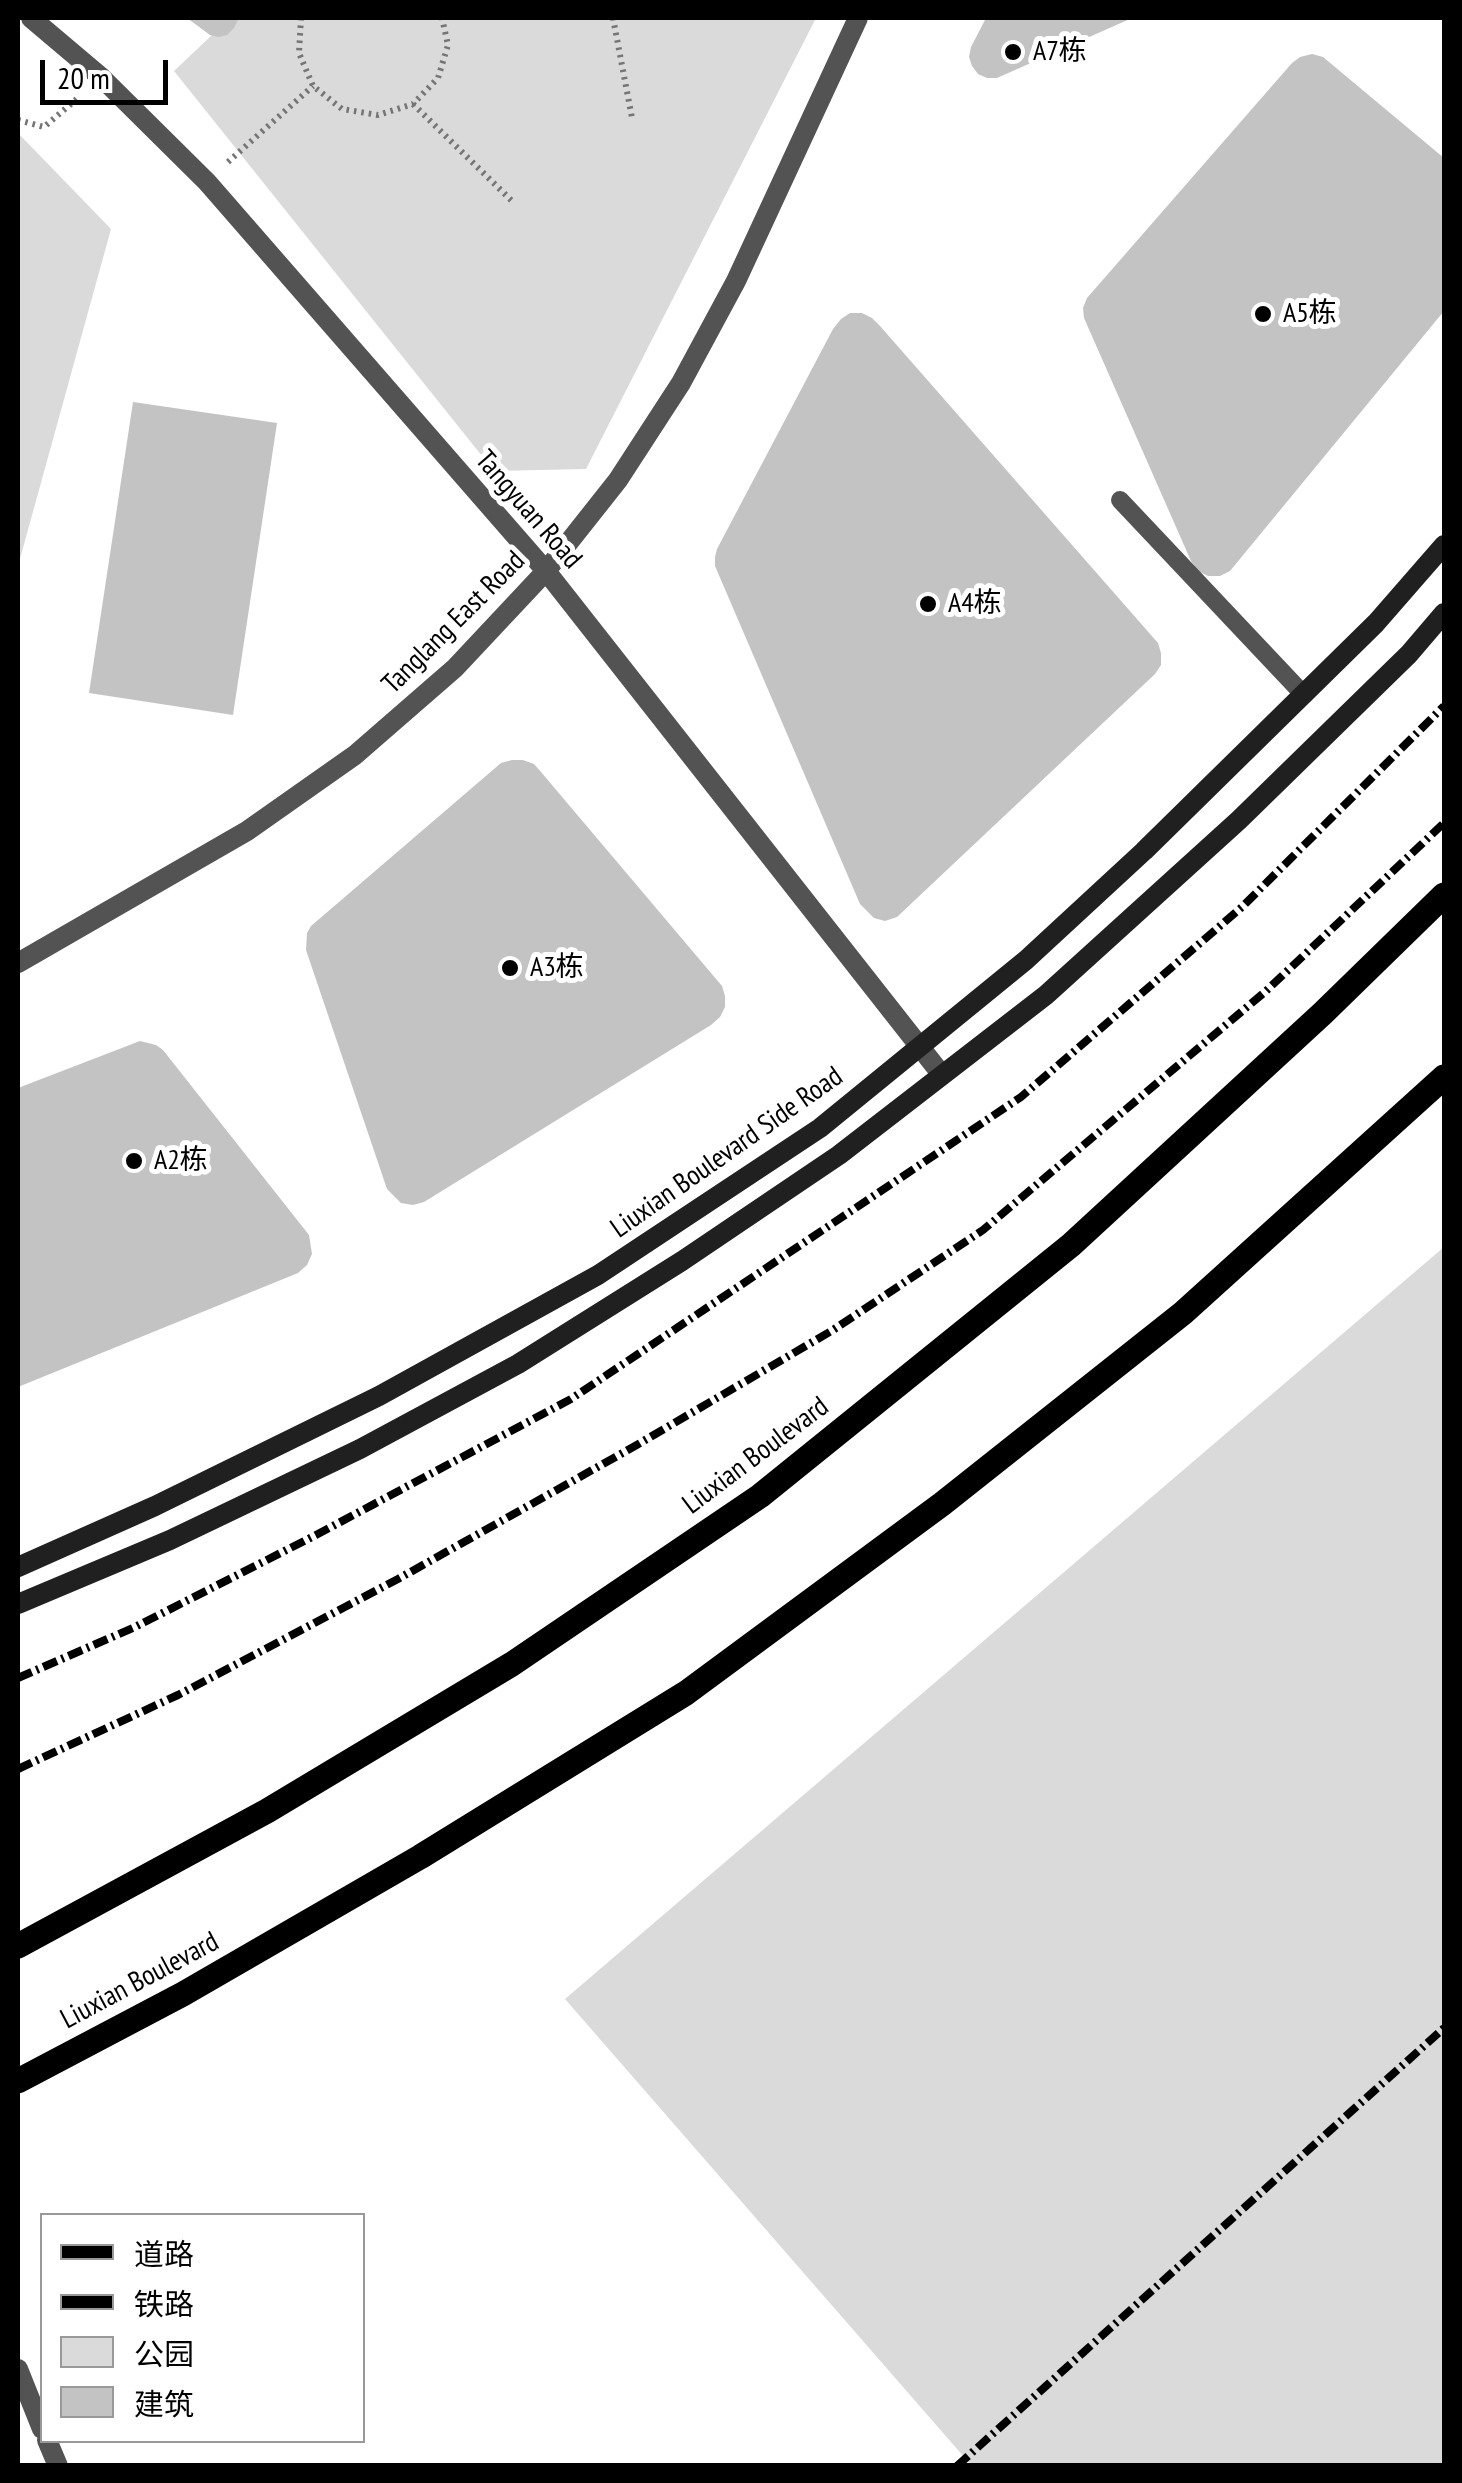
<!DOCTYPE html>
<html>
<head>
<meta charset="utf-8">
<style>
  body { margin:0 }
  #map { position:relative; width:1462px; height:2483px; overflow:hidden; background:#fff; font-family:"PT Sans Narrow","Noto Sans SC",sans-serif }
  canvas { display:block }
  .frame { position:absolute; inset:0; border:20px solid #000; pointer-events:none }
  .legend { position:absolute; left:40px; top:2213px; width:325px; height:230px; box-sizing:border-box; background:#fff; border:2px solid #999; margin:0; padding:12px 18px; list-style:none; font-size:30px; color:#000 }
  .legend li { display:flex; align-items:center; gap:20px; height:50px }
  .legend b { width:50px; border:2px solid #999 }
  .scale { position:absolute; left:40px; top:60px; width:128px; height:45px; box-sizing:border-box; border:5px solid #000; border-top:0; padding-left:12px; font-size:30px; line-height:35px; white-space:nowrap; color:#000; -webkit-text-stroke:8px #fff; paint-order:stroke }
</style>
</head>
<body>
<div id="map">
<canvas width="1462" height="2483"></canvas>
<div class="frame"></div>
<ul class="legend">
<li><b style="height:12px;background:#000"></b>道路</li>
<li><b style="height:12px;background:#000"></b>铁路</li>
<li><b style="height:28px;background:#dadada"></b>公园</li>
<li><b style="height:28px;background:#c3c3c3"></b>建筑</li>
</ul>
<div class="scale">20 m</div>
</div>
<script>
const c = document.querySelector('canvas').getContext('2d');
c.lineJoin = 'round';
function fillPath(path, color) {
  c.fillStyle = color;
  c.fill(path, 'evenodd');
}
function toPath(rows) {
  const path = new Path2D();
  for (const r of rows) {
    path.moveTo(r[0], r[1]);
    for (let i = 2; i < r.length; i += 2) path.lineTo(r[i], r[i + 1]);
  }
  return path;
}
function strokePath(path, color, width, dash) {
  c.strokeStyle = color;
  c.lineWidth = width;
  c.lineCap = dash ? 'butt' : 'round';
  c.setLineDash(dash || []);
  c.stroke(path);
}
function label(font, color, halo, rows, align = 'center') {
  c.font = font + ' "PT Sans Narrow","Noto Sans SC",sans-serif';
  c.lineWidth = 10;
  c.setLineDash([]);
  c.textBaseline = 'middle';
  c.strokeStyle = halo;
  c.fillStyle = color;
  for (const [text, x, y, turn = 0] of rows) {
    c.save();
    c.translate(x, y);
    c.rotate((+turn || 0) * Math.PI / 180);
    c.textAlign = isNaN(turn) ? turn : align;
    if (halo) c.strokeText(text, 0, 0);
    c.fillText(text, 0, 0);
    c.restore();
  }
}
fillPath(toPath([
  [230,18,816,18,586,469,494,471,174,71],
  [18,133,111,229,18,566],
  [1444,1247,1444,2465,971,2465,565,1999]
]), '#dadada');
fillPath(toPath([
  [187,18,238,18,238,20,234,28,227,35,219,37,210,35],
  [986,18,1132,18,997,78,987,78,978,74,972,66,969,57,971,47],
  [1312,54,1323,57,1444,158,1444,311,1230,571,1220,576,1208,576,1198,571,1191,561,1084,318,1083,308,1087,298,1292,63,1300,57],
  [850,313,862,313,872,318,880,326,1158,643,1161,653,1161,665,1155,674,897,917,885,921,874,918,860,904,715,566,715,557,717,549,833,329,841,319],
  [133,402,277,423,233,715,89,693],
  [512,760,523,760,534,764,541,772,722,986,725,996,725,1007,720,1017,711,1025,424,1202,413,1205,401,1203,387,1189,306,950,307,933,311,926,501,763],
  [140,1041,156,1045,163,1050,309,1235,312,1254,307,1265,298,1273,18,1387,18,1088]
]), '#c3c3c3');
strokePath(toPath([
  [301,18,299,53,313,86,342,109,378,115,413,104,438,78,448,45,442,18],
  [613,18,632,118],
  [413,104,513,202],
  [18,120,44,127,79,97],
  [228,162,313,86]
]), '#757575', 6, [2.5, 5]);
strokePath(toPath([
  [1120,500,1304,695]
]), '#535353', 18);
strokePath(toPath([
  [31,18,102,78,207,182,546,571,942,1075],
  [18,963,247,831,355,755,455,668,546,571,618,480,681,383,736,281,858,18],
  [18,2369,42,2429],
  [47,2440,58,2466]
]), '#535353', 20);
strokePath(toPath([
  [18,1567,155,1506,379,1396,598,1275,820,1128,1026,960,1144,851,1376,623,1444,545],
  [18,1604,170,1540,360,1449,518,1364,682,1261,839,1155,1046,995,1239,820,1409,654,1444,613]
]), '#202020', 20);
strokePath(toPath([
  [18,1946,267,1811,512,1664,760,1496,1071,1245,1323,1013,1444,895],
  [18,2081,183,1994,420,1857,686,1693,942,1504,1183,1313,1444,1077]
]), '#000', 25);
strokePath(toPath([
  [18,1678,135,1627,316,1535,571,1399,1021,1097,1242,907,1444,706],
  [18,1769,178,1695,398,1579,635,1446,833,1330,983,1230,1266,991,1444,823],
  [957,2466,1444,2028]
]), '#000', 8, [15, 5, 2.5, 5]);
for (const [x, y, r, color] of [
  [1013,52,10,"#000"],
  [1263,314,10,"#000"],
  [928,604,10,"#000"],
  [510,968,10,"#000"],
  [134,1161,10,"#000"]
]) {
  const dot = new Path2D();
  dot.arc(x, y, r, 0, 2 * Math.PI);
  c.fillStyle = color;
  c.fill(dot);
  strokePath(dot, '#fff', 4);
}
label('28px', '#000', '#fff', [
  ["A7栋",1033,52],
  ["A5栋",1283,314],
  ["A4栋",948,604],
  ["A3栋",530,968],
  ["A2栋",154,1161]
], 'left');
label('28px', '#000', '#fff', [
  ["Tangyuan Road",528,510,49],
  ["Tanglang East Road",454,623,-45],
  ["Liuxian Boulevard Side Road",727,1153,-35],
  ["Liuxian Boulevard",756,1456,-37],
  ["Liuxian Boulevard",140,1981,-28]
]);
</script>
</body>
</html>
